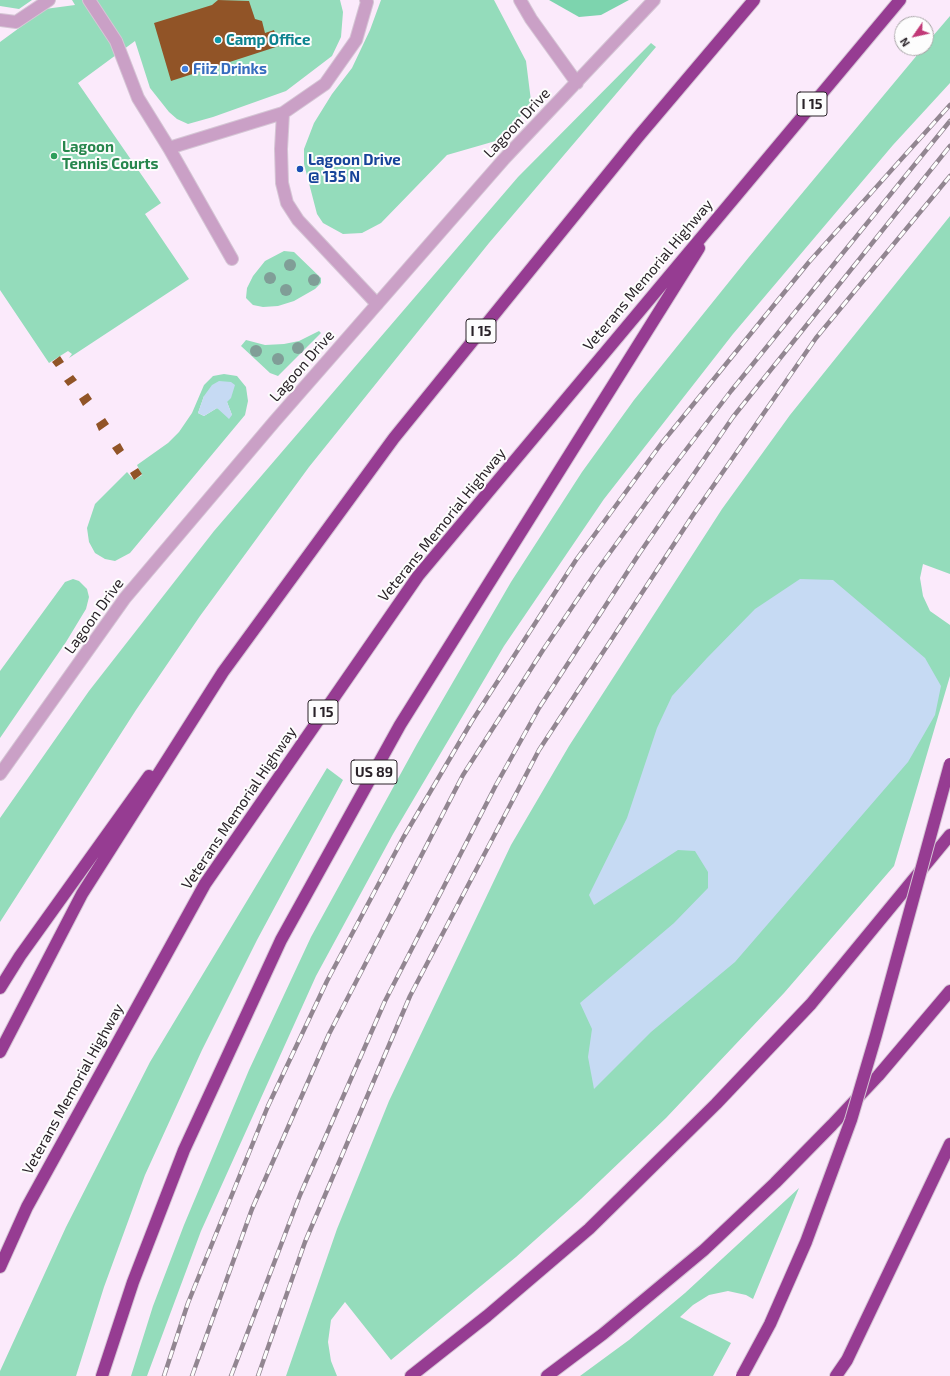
<!DOCTYPE html>
<html>
<head>
<meta charset="utf-8">
<style>
  body { margin:0 }
  #map { position:relative; width:950px; height:1376px; overflow:hidden; background:#fbeafb; font-family:"Exo 2",sans-serif }
  canvas { display:block }
  .north { position:absolute; left:894px; top:16px; width:40px; height:40px; box-sizing:border-box; background:#fdfdfd; border:1px solid #a9a6a8; border-radius:50%; rotate:236deg; font-size:11px; font-weight:700; line-height:16px; text-align:center; color:#2a2329 }
  .north::after { content:''; display:block; margin:auto; width:14px; height:18px; background:#c13977; clip-path:polygon(50% 0,100% 100%,50% 72%,0 100%) }
</style>
</head>
<body>
<div id="map">
<canvas width="950" height="1376"></canvas>
<div class="north">N</div>
</div>
<script>
const c = document.querySelector('canvas').getContext('2d');
c.lineJoin = 'round';
function fillPath(path, color) {
  c.fillStyle = color;
  c.fill(path, 'evenodd');
}
function toPath(rows) {
  const path = new Path2D();
  for (const r of rows) {
    path.moveTo(r[0], r[1]);
    for (let i = 2; i < r.length; i += 2) path.lineTo(r[i], r[i + 1]);
  }
  return path;
}
function strokePath(path, color, width, dash) {
  c.strokeStyle = color;
  c.lineWidth = width;
  c.lineCap = dash ? 'butt' : 'round';
  c.setLineDash(dash || []);
  c.stroke(path);
}
function label(font, color, halo, rows, align = 'center') {
  c.font = font + ' "Exo 2",sans-serif';
  c.lineWidth = 4;
  c.setLineDash([]);
  c.textBaseline = 'middle';
  c.strokeStyle = halo;
  c.fillStyle = color;
  for (const [text, x, y, turn = 0] of rows) {
    c.save();
    c.translate(x, y);
    c.rotate((+turn || 0) * Math.PI / 180);
    c.textAlign = isNaN(turn) ? turn : align;
    if (halo) c.strokeText(text, 0, 0);
    c.fillText(text, 0, 0);
    c.restore();
  }
}
fillPath(toPath([
  [0,0,32,0,19,9,0,6],
  [72,0,340,0,343,12,341,37,332,56,286,91,213,117,188,124,177,119,169,112,150,88,135,41,78,83,161,203,145,214,189,279,69,358,72,354,68,351,49,363,0,290,0,42,45,9,75,5],
  [381,0,494,0,526,61,531,101,528,108,499,140,447,155,381,223,362,233,343,234,323,223,317,214,304,164,304,149,314,123,332,94,352,68,370,30],
  [950,16,950,83,893,145,733,334,604,499,504,646,393,834,316,976,201,1231,147,1376,131,1376,153,1306,184,1225,249,1070,311,937,417,744,511,582,582,472,634,400,749,257,923,48,926,48,926,44],
  [651,43,656,47,489,243,309,467,200,616,136,710,0,922,0,818,89,691,214,531,518,177],
  [950,216,950,574,923,564,920,578,923,596,930,611,950,625,950,676,894,866,784,993,666,1118,581,1199,516,1257,391,1360,345,1302,331,1320,328,1342,331,1361,337,1376,286,1376,337,1229,389,1101,511,845,569,746,722,509,790,415],
  [284,251,294,252,321,278,321,283,315,289,294,301,278,306,263,307,253,305,246,298,247,288,253,276,265,261],
  [319,331,321,333,278,376,270,373,241,346,246,340,265,345,284,344,299,341],
  [224,374,237,376,246,387,248,401,245,415,130,553,115,561,105,559,95,553,89,542,87,528,95,504,127,472,134,480,142,475,137,465,168,443,179,432,192,413,204,385,213,376],
  [204,396,227,402,232,415,217,408,204,416,198,413],
  [73,579,79,581,87,589,89,597,86,609,66,642,0,738,0,671,65,582],
  [327,768,343,780,257,940,202,1050,145,1175,104,1287,76,1376,0,1376,0,1371,66,1227,150,1062],
  [799,1188,753,1299,746,1295,728,1291,709,1295,693,1305,680,1317,731,1343,713,1376,580,1376,629,1340,685,1293]
]), '#94dcbb');
fillPath(toPath([
  [549,0,629,0,601,15,579,17]
]), '#7dd4ae');
fillPath(toPath([
  [219,381,231,382,235,385,231,398,227,402,232,415,229,419,217,408,204,416,198,413,204,396,212,385],
  [800,579,833,580,925,658,941,686,935,715,908,762,735,962,651,1032,594,1089,588,1057,592,1029,580,1003,674,923,708,888,708,872,695,851,678,850,594,905,589,895,627,818,657,728,672,696,707,658,755,609]
]), '#c6daf3');
fillPath(toPath([
  [218,0,249,1,255,19,262,21,265,33,274,30,279,46,171,81,154,23,212,5],
  [60,356,64,362,56,367,52,362],
  [73,375,77,380,68,386,64,381],
  [88,393,92,399,83,406,79,399],
  [105,418,109,424,99,431,96,424],
  [120,443,124,450,117,455,112,448],
  [138,468,142,474,134,480,130,473]
]), '#915427');
const service = toPath([
  [89,0,116,41,138,98,169,148,232,259],
  [0,20,16,22,49,0],
  [283,113,281,149,282,183,287,203,298,220,377,304],
  [169,148,283,113,325,84,356,40,367,2,366,0]
]);
const tertiary = toPath([
  [520,0,531,19,577,83],
  [0,774,125,598,274,422,504,159,654,0]
]);
const motorway = toPath([
  [0,988,20,956,149,776],
  [0,1052,82,894,223,672,394,438,638,137,754,0],
  [0,1267,27,1207,205,884,418,576,900,0],
  [102,1376,133,1282,184,1150,281,940,400,725,699,248],
  [411,1376,487,1316,589,1229,716,1104,811,1004,950,835],
  [547,1376,603,1334,704,1250,775,1183,832,1125,878,1076,950,991],
  [836,1376,847,1360,950,1144]
]);
strokePath(service, '#d5c6d5', 14);
strokePath(tertiary, '#d5c6d5', 14);
strokePath(motorway, '#d5c6d5', 14);
strokePath(service, '#caa0c6', 12);
strokePath(tertiary, '#caa0c6', 12);
strokePath(motorway, '#963c92', 12);
const rail = toPath([
  [164,1376,188,1303,268,1106,327,981,403,838,472,721,576,560,661,444,809,262,950,105],
  [192,1376,252,1209,329,1034,463,775,543,650,598,569,659,485,731,391,950,121],
  [231,1376,300,1195,385,1001,496,785,539,708,639,554,733,417,950,146],
  [258,1376,305,1242,410,996,539,750,693,515,816,338,950,176]
]);
strokePath(rail, '#928691', 4.5);
strokePath(rail, '#fdfdfd', 3, [9]);
const motorwayBridge = toPath([
  [742,1376,770,1324,806,1242,851,1120,876,1035,950,764]
]);
strokePath(motorwayBridge, '#d5c6d5', 14, []);
strokePath(motorwayBridge, '#963c92', 12);
c.fillStyle = '#809e97';
for (const [x, y] of [
  [290,265],
  [270,278],
  [314,280],
  [286,290],
  [298,348],
  [256,351],
  [278,359]
]) {
  c.beginPath();
  c.arc(x, y, 6, 0, 2 * Math.PI);
  c.fill();
}
for (const [x, y, r, color] of [
  [218,40,4,"#0f9aa8"],
  [185,69,4,"#3f7fe0"],
  [54,156,4,"#2e9e5b"],
  [300,169,4,"#1a4fb4"]
]) {
  const dot = new Path2D();
  dot.arc(x, y, r, 0, 2 * Math.PI);
  c.fillStyle = color;
  c.fill(dot);
  strokePath(dot, '#fdfdfd', 1.5);
}
for (const [x, y, w] of [
  [812,104,30],
  [481,331,30],
  [323,712,30],
  [374,772,46]
]) {
  const box = new Path2D();
  box.roundRect(x - w / 2, y - 12, w, 24, 3);
  c.fillStyle = '#fdfdfd';
  c.fill(box);
  strokePath(box, '#2a2329', 1);
}
label('bold 14px', '#2a2329', null, [
  ["I 15",812,104],
  ["I 15",481,331],
  ["I 15",323,712],
  ["US 89",374,772]
]);
label('bold 15px', '#0d838f', '#fdfdfd', [
  ["Camp Office",226,40]
], 'left');
label('bold 15px', '#366cbe', '#fdfdfd', [
  ["Fiiz Drinks",193,69]
], 'left');
label('15px', '#2a2329', '#fdfdfd', [
  ["Lagoon Drive",517,123,-47],
  ["Veterans Memorial Highway",648,275,-50],
  ["Lagoon Drive",302,366,-49],
  ["Veterans Memorial Highway",442,525,-51],
  ["Lagoon Drive",94,616,-54],
  ["Veterans Memorial Highway",239,808,-56],
  ["Veterans Memorial Highway",73,1089,-61]
]);
label('bold 15px', '#27864d', '#fdfdfd', [
  ["Lagoon",62,147],
  ["Tennis Courts",62,164]
], 'left');
label('bold 15px', '#164399', '#fdfdfd', [
  ["Lagoon Drive",308,160],
  ["@ 135 N",308,177]
], 'left');
</script>
</body>
</html>
